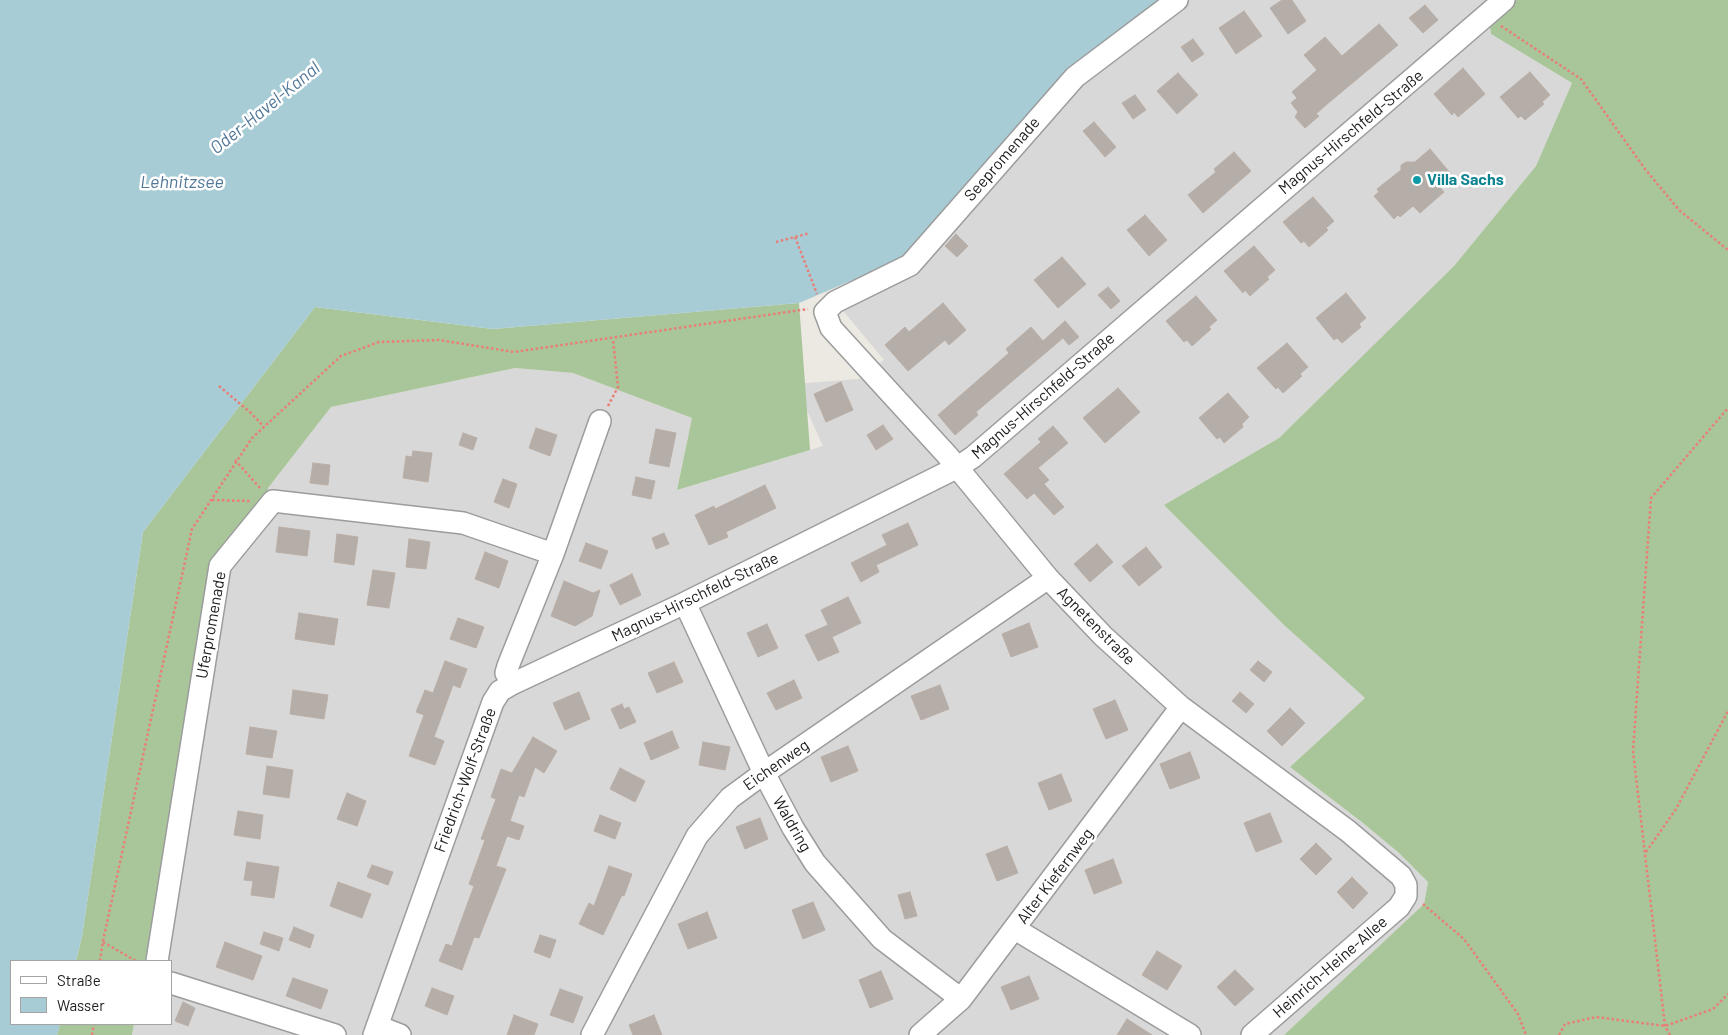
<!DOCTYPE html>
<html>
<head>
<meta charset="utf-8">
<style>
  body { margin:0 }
  #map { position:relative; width:1728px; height:1035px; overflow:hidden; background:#ece8e2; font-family:Barlow,sans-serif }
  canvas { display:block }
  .legend { position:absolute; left:10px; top:960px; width:162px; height:65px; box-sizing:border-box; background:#fff; border:1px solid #a4a4a4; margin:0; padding:6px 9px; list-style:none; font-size:15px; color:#1b1b1b }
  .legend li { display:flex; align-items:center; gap:10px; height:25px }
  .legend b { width:25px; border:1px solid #a4a4a4 }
</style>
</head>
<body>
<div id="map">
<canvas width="1728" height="1035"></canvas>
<ul class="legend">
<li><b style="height:6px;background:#fff"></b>Straße</li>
<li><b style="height:14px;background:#a7ccd5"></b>Wasser</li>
</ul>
</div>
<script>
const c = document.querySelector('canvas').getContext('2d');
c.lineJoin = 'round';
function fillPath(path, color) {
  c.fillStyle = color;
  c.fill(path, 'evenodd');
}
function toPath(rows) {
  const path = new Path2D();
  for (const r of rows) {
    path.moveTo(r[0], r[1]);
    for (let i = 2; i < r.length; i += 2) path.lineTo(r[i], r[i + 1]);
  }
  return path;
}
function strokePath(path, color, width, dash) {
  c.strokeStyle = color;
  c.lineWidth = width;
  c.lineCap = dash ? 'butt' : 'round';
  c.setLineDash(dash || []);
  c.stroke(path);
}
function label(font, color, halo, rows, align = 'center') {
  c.font = font + ' Barlow,sans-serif';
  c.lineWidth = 5;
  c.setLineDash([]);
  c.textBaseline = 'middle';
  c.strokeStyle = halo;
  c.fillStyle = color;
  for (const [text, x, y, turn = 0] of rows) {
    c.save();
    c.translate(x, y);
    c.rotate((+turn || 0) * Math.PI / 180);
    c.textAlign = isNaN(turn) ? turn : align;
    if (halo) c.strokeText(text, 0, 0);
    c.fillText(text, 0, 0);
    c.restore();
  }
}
fillPath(toPath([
  [1187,0,1486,0,1491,34,1572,83,1536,166,1454,266,1279,438,1164,505,1284,625,1365,698,1290,767,1363,823,1399,853,1428,882,1424,904,1284,1035,132,1035,134,1024,171,1024,171,961,147,961,227,568,262,521,268,488,331,407,515,368,573,373,692,418,677,490,823,446,795,384,859,379,884,360,835,301,913,268,1078,81]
]), '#d9d8d8');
fillPath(toPath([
  [1486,0,1728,0,1728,1035,1284,1035,1424,904,1428,882,1399,853,1363,823,1290,767,1365,698,1284,625,1164,505,1279,438,1454,266,1536,166,1572,83,1491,34],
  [799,303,810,450,677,490,692,418,573,373,515,368,331,407,268,488,262,521,227,568,147,961,76,961,82,936,143,532,315,307,493,329],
  [60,1024,134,1024,132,1035,57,1035]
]), '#a9c69b');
fillPath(toPath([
  [0,0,1162,0,902,259,799,303,493,329,315,307,143,532,82,936,76,961,11,961,11,1024,60,1024,57,1035,0,1035]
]), '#a7ccd5');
const building = toPath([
  [1282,0,1292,0,1306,21,1288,34,1270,8,1282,0],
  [1425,5,1438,20,1423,33,1409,18,1425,5],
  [1244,11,1262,36,1236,54,1219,28,1244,11],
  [1379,24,1398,45,1326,105,1316,114,1319,116,1305,128,1295,117,1298,112,1291,103,1297,98,1292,92,1317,70,1304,55,1325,37,1342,56,1379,24],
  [1193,39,1204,54,1192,62,1181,47,1193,39],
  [1463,68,1485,94,1458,117,1454,112,1452,115,1434,94,1463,68],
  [1530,72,1550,95,1542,102,1544,104,1525,120,1521,116,1518,118,1500,97,1530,72],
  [1178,73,1198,95,1177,114,1157,91,1178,73],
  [1135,95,1146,110,1133,119,1122,103,1135,95],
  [1094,122,1116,147,1105,157,1083,131,1094,122],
  [1430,149,1451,174,1438,185,1444,192,1420,213,1413,206,1400,217,1398,215,1394,219,1374,196,1379,192,1377,189,1401,170,1401,165,1406,162,1415,162,1430,149],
  [1234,152,1251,171,1203,213,1188,195,1216,172,1214,169,1234,152],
  [1313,197,1334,221,1326,228,1328,230,1309,247,1304,241,1301,243,1283,222,1313,197],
  [1145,215,1167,240,1149,256,1127,230,1145,215],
  [956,234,968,246,957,257,945,246,956,234],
  [1254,246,1275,270,1267,277,1269,279,1250,296,1245,290,1243,293,1224,271,1254,246],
  [1062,257,1086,284,1058,308,1034,280,1062,257],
  [1108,287,1120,301,1111,309,1098,295,1108,287],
  [1346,293,1366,318,1359,324,1361,327,1342,343,1337,338,1334,340,1316,318,1346,293],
  [1196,296,1217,320,1209,327,1211,329,1192,346,1187,340,1184,342,1166,321,1196,296],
  [943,303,966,330,949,345,945,340,908,371,885,345,905,327,909,332,943,303],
  [1065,321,1079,337,1069,345,1063,338,976,412,978,415,955,435,938,415,1009,353,1006,349,1031,327,1043,341,1065,321],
  [1287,343,1308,367,1300,374,1302,376,1283,393,1278,387,1276,389,1257,368,1287,343],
  [841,382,853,410,826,422,814,394,841,382],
  [1118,388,1140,412,1105,443,1083,418,1118,388],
  [1228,393,1249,417,1242,424,1243,427,1224,443,1220,437,1217,439,1199,418,1228,393],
  [883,425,893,439,876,450,867,435,883,425],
  [1053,426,1068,443,1038,468,1049,480,1044,484,1064,507,1054,515,1034,493,1027,499,1004,474,1041,442,1038,439,1053,426],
  [536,428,557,435,550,456,529,448,536,428],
  [656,429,676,433,669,467,649,463,656,429],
  [463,433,477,438,473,450,459,445,463,433],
  [413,451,432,453,428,482,403,478,406,456,412,457,413,451],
  [313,463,330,465,328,485,310,483,313,463],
  [636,477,655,481,651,499,632,495,636,477],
  [503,479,517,484,509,508,494,502,503,479],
  [765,485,776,508,726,532,728,537,709,545,695,515,714,506,715,509,765,485],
  [908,523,918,545,876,565,879,572,861,582,851,563,887,545,882,535,908,523],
  [279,527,310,531,307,556,276,552,279,527],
  [664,533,669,544,656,549,652,538,664,533],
  [337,534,358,537,354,565,334,562,337,534],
  [409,539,430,542,426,569,406,567,409,539],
  [586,543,608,551,601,569,579,561,586,543],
  [1097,544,1113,562,1090,582,1074,564,1097,544],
  [1146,547,1162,567,1139,586,1122,566,1146,547],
  [485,552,508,561,499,588,475,579,485,552],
  [373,570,395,573,389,608,367,605,373,570],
  [632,574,641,595,620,605,610,585,632,574],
  [564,581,593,593,600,590,592,616,575,626,551,616,564,581],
  [848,597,861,623,832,637,839,652,818,661,805,635,828,625,821,610,848,597],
  [299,613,338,619,334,645,295,639,299,613],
  [458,618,484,627,476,648,450,639,458,618],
  [1029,623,1038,647,1011,657,1002,634,1029,623],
  [767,624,778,648,758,657,747,633,767,624],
  [445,661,467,669,460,688,453,685,434,737,444,741,435,765,409,756,424,715,416,712,425,690,433,693,445,661],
  [1258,661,1272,672,1264,682,1250,670,1258,661],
  [674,662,683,682,657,693,648,673,674,662],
  [794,680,802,698,776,710,767,693,794,680],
  [940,685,949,709,921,720,911,696,940,685],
  [293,690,328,695,324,719,290,714,293,690],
  [579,692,590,719,565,730,553,703,579,692],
  [1240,692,1254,704,1246,713,1232,701,1240,692],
  [1115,700,1128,730,1106,739,1093,709,1115,700],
  [622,704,624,709,629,707,636,722,620,729,611,709,622,704],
  [1290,708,1305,723,1282,746,1267,731,1290,708],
  [250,727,277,731,272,758,246,754,250,727],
  [672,731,679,748,651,760,644,743,672,731],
  [533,737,557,751,544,773,535,767,524,797,519,795,510,821,524,826,519,840,507,836,496,866,506,869,479,938,474,937,462,970,439,961,446,944,452,946,474,886,469,884,485,840,481,839,496,799,491,797,501,769,512,773,533,737],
  [703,742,730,747,725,770,699,765,703,742],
  [848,746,858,771,831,782,821,757,848,746],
  [1190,752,1200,778,1170,789,1160,764,1190,752],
  [267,766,293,770,289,798,263,794,267,766],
  [620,768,645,781,635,802,610,789,620,768],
  [1061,774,1072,801,1049,810,1038,783,1061,774],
  [347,793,366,801,357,826,337,819,347,793],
  [238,811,263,815,260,839,234,835,238,811],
  [1270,813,1282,842,1256,852,1244,823,1270,813],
  [600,815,621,823,615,839,594,831,600,815],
  [760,818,768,839,745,849,736,827,760,818],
  [1316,843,1332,859,1316,875,1300,859,1316,843],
  [1007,846,1018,873,997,881,986,854,1007,846],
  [1113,859,1122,883,1094,894,1085,870,1113,859],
  [247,862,279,867,274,898,251,895,253,881,244,880,247,862],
  [372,865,393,872,388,885,367,877,372,865],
  [609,866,632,874,624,896,622,895,603,935,579,924,589,903,594,906,609,866],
  [1352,877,1368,893,1353,909,1337,892,1352,877],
  [338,882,371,894,362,918,330,906,338,882],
  [910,892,917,916,905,919,898,895,910,892],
  [813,902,825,930,803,939,792,910,813,902],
  [707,912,717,938,688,949,678,924,707,912],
  [294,927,314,935,310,948,289,940,294,927],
  [264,932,283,938,279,951,260,944,264,932],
  [540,935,556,940,550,958,534,952,540,935],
  [225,942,262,956,253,980,216,967,225,942],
  [1157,951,1182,966,1167,990,1142,975,1157,951],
  [1235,970,1254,989,1235,1006,1217,987,1235,970],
  [881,971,893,999,870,1008,859,980,881,971],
  [1029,976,1039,999,1011,1010,1001,987,1029,976],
  [293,978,328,990,321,1009,286,996,293,978],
  [432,988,454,996,447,1015,425,1006,432,988],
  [560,989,583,997,573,1023,550,1015,560,989],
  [183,1002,195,1008,188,1026,175,1021,183,1002],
  [514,1015,538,1024,534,1035,507,1035,514,1015],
  [654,1015,662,1035,633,1035,629,1025,654,1015],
  [1127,1019,1152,1035,1117,1035,1127,1019]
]);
fillPath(building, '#b4ada8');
strokePath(building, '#bbafa6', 1);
const minor = toPath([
  [1177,0,1075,77,910,265,835,302,825,312,831,328,947,455,1048,578,1103,636,1181,707,1348,831,1401,876,1406,885,1406,896,1399,907,1252,1035],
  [685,603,764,773,793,828,815,863,882,939,961,999],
  [512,684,506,673,508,666,553,554,600,421],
  [1015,929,1190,1035],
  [157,961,220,566,273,501,463,523,553,554],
  [171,983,335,1035],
  [377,1026,400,1035],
  [374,1035,493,702,500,691,512,684,685,603,958,467,973,457,1504,0],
  [592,1035,697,836,730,798,764,773,1048,578],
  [920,1035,961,999,1181,707]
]);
strokePath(minor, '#9c9c9c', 24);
strokePath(toPath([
  [1501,26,1581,79,1645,169,1679,210,1728,250],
  [795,237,817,294],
  [776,242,810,233],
  [219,386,251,413,264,427],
  [608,406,618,387,613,339],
  [235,460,261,489],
  [212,500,251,501],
  [1646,852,1676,809,1728,711],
  [1423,904,1464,939,1518,1014,1526,1035],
  [103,942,136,961],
  [100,961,103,941,192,529,252,438,341,356,379,342,439,340,514,352,808,309],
  [92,1035,94,1024],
  [1559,1035,1565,1024,1596,1017,1665,1026,1713,1009,1728,994],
  [1670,1035,1665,1026,1633,751,1651,498,1728,408]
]), '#e97e76', 2.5, [2.5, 2.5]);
strokePath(minor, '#fff', 21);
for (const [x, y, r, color] of [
  [1417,180,5,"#0f9aa8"]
]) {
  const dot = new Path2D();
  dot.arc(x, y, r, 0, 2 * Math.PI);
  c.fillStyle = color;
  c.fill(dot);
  strokePath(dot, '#fff', 2);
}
label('16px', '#1b1b1b', '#fff', [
  ["Magnus-Hirschfeld-Straße",1351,132,-40],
  ["Seepromenade",1002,159,-49],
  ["Magnus-Hirschfeld-Straße",1043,396,-41],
  ["Magnus-Hirschfeld-Straße",695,597,-26],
  ["Uferpromenade",211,625,-80],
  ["Agnetenstraße",1096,626,45],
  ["Eichenweg",776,765,-35],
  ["Friedrich-Wolf-Straße",465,780,-70],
  ["Waldring",792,824,60],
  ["Alter Kiefernweg",1055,876,-53],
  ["Heinrich-Heine-Allee",1330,967,-41]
]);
label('bold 16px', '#0d838f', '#fff', [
  ["Villa Sachs",1427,180]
], 'left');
label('italic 18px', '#517798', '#fff', [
  ["Oder-Havel-Kanal",265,108,-39],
  ["Lehnitzsee",182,182]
]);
</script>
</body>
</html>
